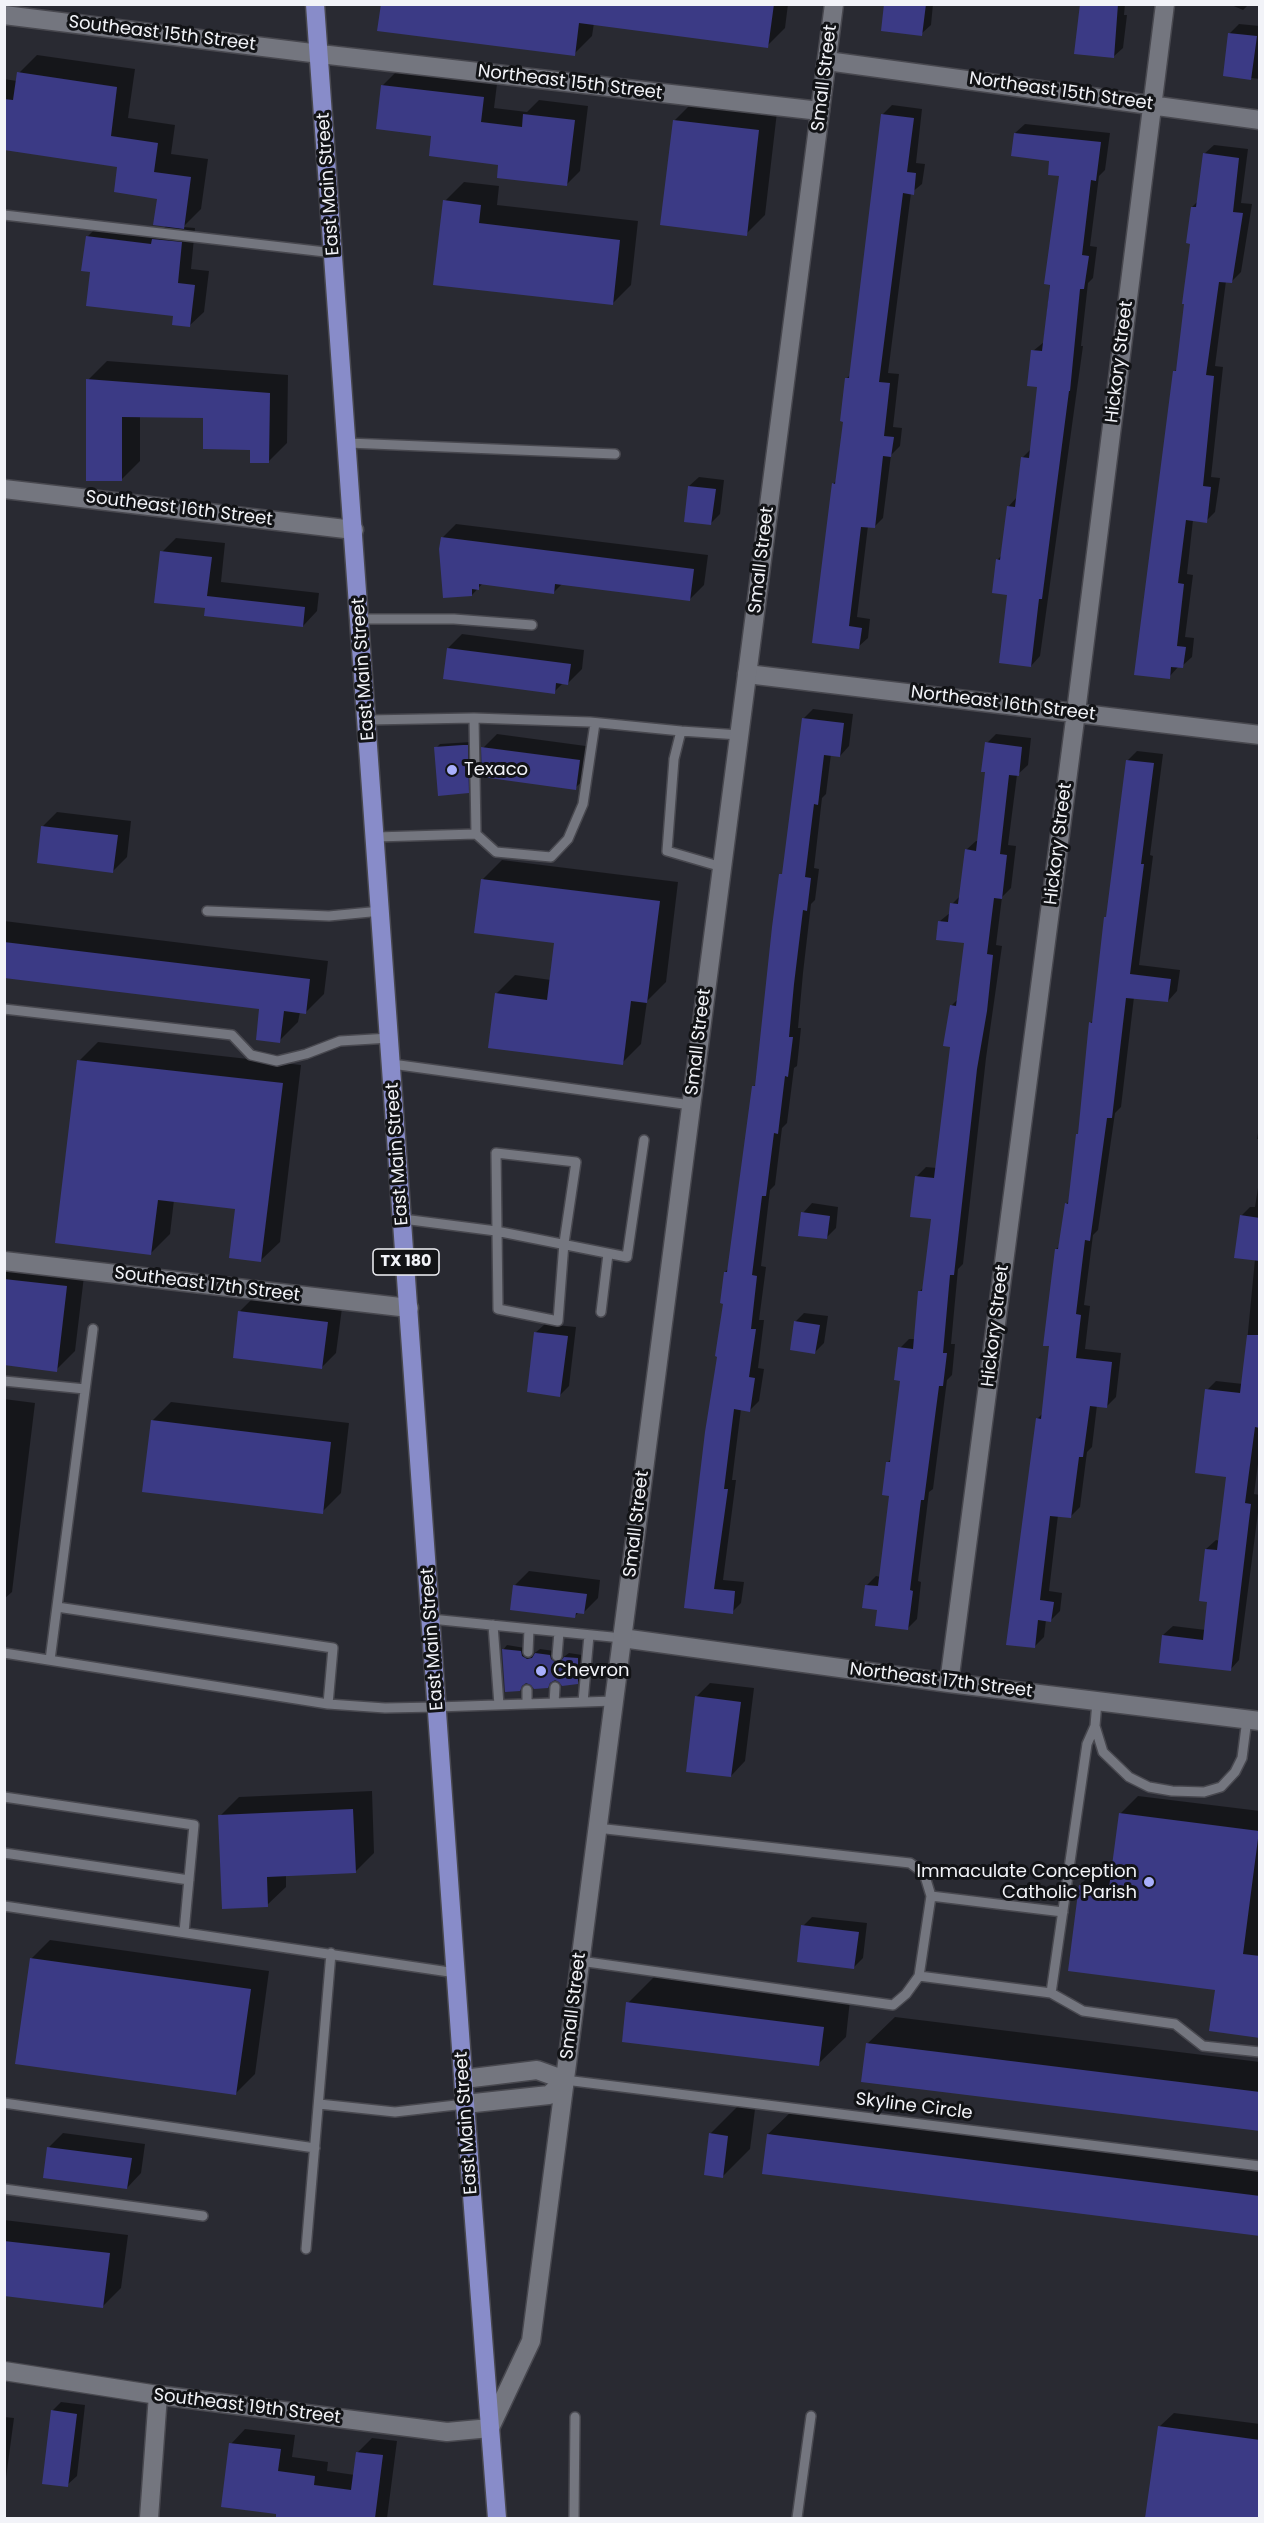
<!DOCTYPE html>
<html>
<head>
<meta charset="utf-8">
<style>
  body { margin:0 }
  #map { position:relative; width:1264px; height:2523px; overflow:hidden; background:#292a32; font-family:Poppins,sans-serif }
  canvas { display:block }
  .frame { position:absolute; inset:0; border:6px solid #f2f3f8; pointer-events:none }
</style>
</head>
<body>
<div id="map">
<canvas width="1264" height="2523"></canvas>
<div class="frame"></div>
</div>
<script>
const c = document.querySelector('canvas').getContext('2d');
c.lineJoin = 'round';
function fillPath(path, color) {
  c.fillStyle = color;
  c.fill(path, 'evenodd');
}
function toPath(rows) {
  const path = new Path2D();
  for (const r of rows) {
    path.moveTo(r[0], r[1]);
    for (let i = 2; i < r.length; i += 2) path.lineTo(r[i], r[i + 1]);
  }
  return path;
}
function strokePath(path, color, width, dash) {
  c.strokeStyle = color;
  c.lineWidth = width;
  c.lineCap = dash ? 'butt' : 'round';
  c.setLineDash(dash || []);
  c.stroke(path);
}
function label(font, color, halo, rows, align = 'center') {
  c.font = font + ' Poppins,sans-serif';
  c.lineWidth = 6;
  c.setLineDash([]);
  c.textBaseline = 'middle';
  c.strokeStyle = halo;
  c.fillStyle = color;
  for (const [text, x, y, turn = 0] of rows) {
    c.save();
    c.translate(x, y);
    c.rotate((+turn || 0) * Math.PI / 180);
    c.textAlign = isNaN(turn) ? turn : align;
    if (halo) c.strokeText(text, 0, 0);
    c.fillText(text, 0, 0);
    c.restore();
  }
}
fillPath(toPath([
  [382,4,788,4,785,28,767,46,594,23,592,36,574,54],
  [886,4,933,4,931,25,921,34],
  [1081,4,1125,4,1124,15,1127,15,1123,48,1113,57],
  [1229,4,1249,4,1243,10],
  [1239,24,1260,26,1260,79,1225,75,1230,33],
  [37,55,135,69,128,118,175,125,171,154,208,159,201,209,183,227,195,228,191,269,209,271,204,312,189,326,174,315,92,271,87,237,101,223,162,230,167,225,159,197,119,165,4,149,4,79,17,81,19,73],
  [397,71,497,84,494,108,527,112,539,100,588,106,580,171,566,185,500,163,432,134,382,86],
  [693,102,777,112,765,215,746,234,674,121],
  [892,105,922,109,916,163,925,164,922,184,911,193,888,373,899,374,893,427,902,428,900,446,891,455,883,518,874,527,868,526,857,617,870,619,868,638,858,647,814,642,833,484,837,480,845,420,847,378,851,374,883,114],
  [1025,124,1110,133,1105,170,1099,176,1090,246,1097,247,1093,278,1088,283,1081,346,1083,346,1040,656,1031,666,997,560,1002,555,1008,507,1017,497,1022,458,1031,449,1039,386,1033,351,1044,342,1061,175,1051,159,1015,133],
  [1214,145,1248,149,1241,203,1252,204,1241,272,1231,282,1226,281,1215,366,1223,367,1211,477,1220,478,1215,512,1206,521,1193,520,1187,574,1193,575,1185,637,1194,638,1192,657,1182,666,1179,666,1169,677,1174,372,1178,368,1191,242,1192,207,1198,201,1204,154],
  [464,182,499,186,497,205,638,221,631,285,612,304,435,284,445,201],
  [107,361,288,375,287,443,268,462,205,416,140,416,140,461,121,480,88,380],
  [699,477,724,480,720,514,711,523,689,486],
  [456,524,708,555,704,585,690,599,562,584,554,592,483,583,472,595,442,538],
  [176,538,225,543,221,582,319,593,317,611,303,626,206,607,162,552],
  [462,634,584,650,582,669,568,683,563,683,554,692,448,648],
  [813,709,853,714,849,746,840,756,831,754,826,794,822,798,814,868,819,869,815,900,811,904,803,973,798,1028,801,1028,797,1066,794,1068,787,1123,782,1128,775,1185,770,1190,761,1266,766,1267,759,1320,764,1320,758,1368,764,1369,759,1401,750,1410,741,1409,732,1480,736,1480,723,1580,744,1582,741,1603,732,1612,686,1607,725,1302,725,1272,729,1268,754,1086,757,1083,781,875,784,872,804,718],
  [497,734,593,747,590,774,575,788,483,748],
  [996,734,1031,738,1028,765,1017,775,1008,845,1016,846,1011,888,1002,897,996,945,1002,946,986,1058,963,1264,958,1269,951,1344,955,1344,952,1375,947,1380,933,1489,929,1492,918,1581,921,1582,917,1619,907,1629,879,1608,866,1586,876,1576,881,1577,891,1494,888,1462,893,1457,902,1380,900,1348,909,1339,916,1339,920,1291,924,1287,933,1218,917,1176,926,1167,937,1168,952,1046,952,1005,959,998,966,942,940,921,951,912,952,904,961,895,966,850,976,841,978,841,987,771,987,743],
  [471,742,472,788,468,792,436,748,440,744],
  [1137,751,1163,754,1150,855,1153,856,1139,965,1180,970,1177,991,1168,1001,1134,997,1121,1107,1115,1113,1098,1230,1093,1235,1084,1305,1090,1306,1085,1349,1121,1353,1116,1397,1107,1406,1097,1405,1092,1447,1087,1452,1080,1507,1071,1516,1058,1515,1049,1591,1062,1593,1060,1611,1051,1620,1046,1620,1044,1637,1034,1647,1037,1419,1044,1412,1051,1345,1056,1249,1060,1246,1066,1204,1069,1201,1080,1133,1090,1023,1094,1020,1105,918,1108,915,1128,760],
  [57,812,131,821,127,857,113,871,43,826],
  [502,860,678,882,666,982,647,1001,641,1044,622,1063,496,994,515,975,551,980,556,942,483,879],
  [4,921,328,961,324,994,305,1013,300,1012,298,1022,279,1041,261,1008,4,977],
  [98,1042,301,1065,280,1242,261,1260,237,1208,174,1200,170,1234,151,1253,79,1061],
  [1260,1121,1260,1139,1257,1139],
  [1260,1175,1260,1449,1254,1494,1260,1495,1260,1497,1239,1660,1230,1670,1163,1635,1173,1626,1206,1630,1209,1601,1206,1549,1216,1540,1220,1541,1228,1476,1207,1390,1216,1381,1243,1384,1255,1259,1241,1216,1250,1207,1255,1207],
  [812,1203,838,1207,836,1228,826,1238,803,1213],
  [4,1258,85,1268,75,1351,56,1370,4,1364],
  [254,1297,342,1308,336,1353,322,1367,240,1311],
  [804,1313,828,1316,824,1343,815,1352,795,1322],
  [545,1324,576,1327,569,1386,560,1395,535,1333],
  [4,1399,35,1403,12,1592,4,1599],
  [171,1402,349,1423,341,1493,322,1512,152,1421],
  [529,1571,600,1580,598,1598,584,1612,579,1612,574,1617,515,1585],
  [507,1645,525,1648,526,1651,532,1655,540,1649,554,1651,555,1655,561,1659,569,1653,582,1655,581,1679,577,1683,555,1679,548,1686,525,1683,520,1689,503,1650],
  [710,1683,754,1688,745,1761,731,1776,696,1697],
  [372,1791,374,1853,355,1872,286,1874,286,1887,267,1905,220,1816,239,1797],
  [1138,1796,1260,1811,1260,2036,1216,1989,1080,1885,1098,1867,1113,1869,1120,1814],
  [812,1917,867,1923,863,1958,854,1967,803,1926],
  [50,1940,269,1971,255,2074,236,2093,31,1959],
  [655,1976,850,2000,846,2037,818,2064,628,2003],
  [895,2017,1260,2062,1260,2130,867,2044],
  [738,2106,755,2109,750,2149,723,2176,710,2134],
  [796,2107,1260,2165,1260,2234,768,2134],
  [63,2133,145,2144,141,2173,127,2188,49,2147],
  [4,2220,128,2235,121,2288,102,2307,4,2295],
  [61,2402,85,2405,77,2476,67,2485,52,2411],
  [1174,2413,1260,2424,1260,2518,1147,2518,1159,2427],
  [4,2417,14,2418,4,2493],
  [245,2429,295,2435,292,2457,328,2462,327,2471,355,2475,358,2452,372,2438,397,2441,387,2518,277,2518,278,2513,231,2444]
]), '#0007');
fillPath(toPath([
  [381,4,774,4,768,48,579,23,575,56,377,31],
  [884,4,926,4,922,36,881,31],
  [1080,4,1118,4,1114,58,1074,54],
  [1228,33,1257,36,1251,80,1223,76],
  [17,72,117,87,111,136,158,143,154,172,191,177,184,229,153,225,157,199,114,192,117,167,4,150,4,99,13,100],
  [381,85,484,97,481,122,522,127,523,114,575,120,567,186,497,178,498,165,429,156,431,136,376,129],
  [881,114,914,118,907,172,916,173,914,195,903,193,879,382,890,383,884,436,894,437,891,457,883,456,875,528,861,527,849,626,862,628,859,649,812,643,832,483,835,484,843,422,840,421,845,378,849,378],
  [673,120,759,130,747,236,660,225],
  [1014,133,1101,142,1096,181,1091,180,1082,255,1089,256,1084,289,1080,289,1070,391,1069,391,1042,599,1039,599,1031,667,999,663,1007,595,992,593,996,559,1000,560,1007,506,1015,507,1021,457,1029,458,1037,387,1027,386,1031,350,1042,351,1050,285,1044,284,1059,176,1048,175,1049,161,1011,156],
  [1203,153,1239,158,1233,212,1243,213,1232,283,1219,282,1206,375,1214,376,1203,486,1211,487,1207,523,1186,520,1178,583,1184,584,1177,646,1186,647,1183,668,1171,667,1170,679,1134,675,1173,371,1176,371,1184,304,1182,304,1190,244,1186,243,1191,207,1196,207],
  [443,200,481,205,479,223,620,240,613,305,433,285],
  [86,236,151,244,152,239,182,242,178,283,195,285,190,327,172,325,173,316,86,306,90,272,81,271],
  [86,379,270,393,269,463,250,463,250,450,203,449,203,418,122,417,122,481,86,481],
  [688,486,716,489,711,525,684,522],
  [441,537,694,569,690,601,555,584,554,594,479,584,479,590,472,589,472,596,443,598,439,549],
  [160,551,212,557,207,596,305,607,303,627,204,616,205,608,154,603],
  [447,648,571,664,568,685,556,683,555,694,443,679],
  [802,718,844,723,840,757,824,755,818,805,814,804,805,877,811,878,807,911,803,910,794,984,789,1037,793,1037,788,1077,785,1076,778,1134,774,1133,766,1196,762,1196,752,1275,757,1276,751,1329,756,1329,749,1377,755,1378,750,1412,734,1409,724,1489,728,1489,714,1589,735,1591,733,1614,684,1608,705,1432,717,1357,715,1356,723,1304,720,1303,724,1272,727,1272,752,1086,755,1086,772,927,779,874,782,874],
  [985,742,1022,747,1019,776,1009,775,1000,854,1007,855,1002,899,994,898,987,954,993,955,987,1011,977,1069,954,1275,950,1275,943,1353,947,1353,943,1386,939,1386,924,1500,921,1500,910,1590,913,1591,908,1630,875,1626,877,1610,862,1608,865,1585,878,1586,889,1496,882,1495,886,1462,890,1462,900,1381,894,1380,898,1347,913,1349,918,1291,922,1291,931,1219,910,1217,915,1176,934,1178,950,1047,943,1046,950,1005,956,1006,964,943,936,940,938,921,948,922,950,903,958,904,965,849,976,851,985,772,981,772],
  [463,745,468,745,469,793,438,796,434,747],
  [481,747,580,760,576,790,482,777],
  [1126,760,1154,763,1141,864,1144,864,1130,974,1171,979,1168,1002,1126,998,1112,1118,1107,1118,1090,1241,1085,1240,1076,1314,1081,1315,1076,1358,1112,1362,1107,1408,1090,1406,1083,1457,1079,1457,1071,1518,1050,1516,1040,1600,1054,1602,1051,1622,1038,1620,1035,1648,1006,1645,1036,1418,1041,1419,1049,1346,1043,1346,1055,1249,1058,1249,1065,1203,1068,1204,1076,1134,1078,1134,1089,1022,1092,1023,1104,917,1106,917],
  [41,826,118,835,113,873,37,863],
  [481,879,660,901,647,1003,631,1001,623,1065,488,1048,495,993,547,1000,554,943,474,933],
  [4,942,310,979,306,1014,284,1011,280,1043,256,1040,259,1009,4,978],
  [77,1060,283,1083,261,1262,229,1258,235,1209,158,1200,151,1255,55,1243],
  [801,1212,830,1216,827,1239,798,1236],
  [1240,1215,1260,1218,1260,1261,1234,1258],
  [4,1279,67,1286,57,1372,4,1365],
  [238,1311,328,1322,322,1369,233,1358],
  [794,1321,820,1325,815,1354,790,1350],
  [534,1332,568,1336,560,1397,527,1392],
  [1247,1335,1260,1335,1260,1428,1255,1427,1245,1503,1251,1504,1231,1671,1159,1663,1162,1635,1203,1640,1207,1602,1199,1601,1205,1549,1217,1550,1226,1477,1195,1473,1205,1389,1240,1393],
  [151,1420,331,1442,323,1514,142,1492],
  [513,1585,587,1594,584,1614,576,1613,575,1618,510,1610],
  [502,1649,521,1651,522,1656,527,1659,532,1658,535,1653,550,1655,551,1659,556,1663,560,1662,564,1657,578,1658,578,1684,562,1686,559,1682,555,1680,550,1683,548,1688,534,1689,531,1685,526,1683,522,1686,520,1691,505,1692],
  [695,1696,741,1702,731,1777,686,1772],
  [353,1809,356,1873,267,1877,268,1907,222,1909,218,1815],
  [1119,1813,1259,1831,1243,1954,1260,1956,1260,2038,1209,2031,1215,1990,1068,1971,1079,1885,1109,1888],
  [801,1925,859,1932,854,1969,797,1962],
  [30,1958,251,1989,236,2095,15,2064],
  [626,2002,824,2027,819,2066,622,2042],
  [866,2043,1260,2092,1260,2131,861,2082],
  [709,2133,728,2136,723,2178,704,2175],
  [767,2134,1260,2196,1260,2236,762,2174],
  [47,2147,132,2158,127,2189,43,2178],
  [4,2241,110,2253,103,2308,4,2296],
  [51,2410,77,2414,68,2487,42,2484],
  [1158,2426,1260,2440,1260,2518,1145,2518],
  [229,2443,281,2449,278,2471,315,2476,314,2485,351,2490,356,2452,383,2455,375,2518,276,2518,276,2514,221,2507]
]), '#3b3a85');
const service = toPath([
  [4,215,334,253],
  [348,443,615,454],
  [361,619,454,619,532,625],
  [368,720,474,718,590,722,681,731],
  [476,834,496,852,551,857,568,839,583,804,595,723],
  [376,837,476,834,474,718],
  [722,867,667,851,674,759,681,731,739,735],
  [207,911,329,916,381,911],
  [4,1009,232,1035,251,1055,277,1061,306,1054,340,1041,390,1038],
  [392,1064,691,1105],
  [496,1153,576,1162,564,1243,558,1321,498,1309,496,1153],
  [403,1219,496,1231,627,1257,644,1140],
  [601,1312,608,1254],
  [4,1381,85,1389],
  [57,1607,333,1648,328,1704],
  [431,1619,622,1638],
  [493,1625,499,1705],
  [528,1652,529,1629],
  [4,1653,328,1704,385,1708,437,1707,614,1701],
  [557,1656,559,1632],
  [50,1660,93,1329],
  [1097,1701,1095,1726,1103,1752,1129,1777,1149,1787,1172,1791,1204,1792,1221,1787,1235,1772,1242,1758,1247,1719],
  [583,1702,589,1635],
  [554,1703,555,1687],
  [527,1704,527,1690],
  [4,1797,194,1825,184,1932],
  [4,1853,189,1880],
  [931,1896,1063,1912],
  [4,1906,456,1973],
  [580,1961,893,2005,906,1994,919,1976,931,1896,924,1873,910,1863,597,1828],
  [919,1976,1051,1993,1087,1744,1095,1726],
  [1051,1993,1083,2011,1175,2024,1203,2046,1260,2052],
  [565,2080,1260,2166],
  [4,2103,315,2148],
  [319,2104,395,2112,465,2104],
  [4,2189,203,2216],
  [306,2249,331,1953],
  [574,2518,575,2417],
  [797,2518,811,2416]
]);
const minor = toPath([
  [4,15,320,54,820,111],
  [827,61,1260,120],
  [4,489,354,530],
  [747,674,1260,735],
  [4,1261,409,1308],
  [622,1638,949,1683,1260,1721],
  [949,1683,1076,712,1165,4],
  [4,2371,158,2395,447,2432,490,2428],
  [149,2518,158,2395]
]);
const tertiary = toPath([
  [464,2079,537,2070,565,2080],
  [465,2104,549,2095,565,2080],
  [490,2428,531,2341,834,4]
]);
const primary = toPath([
  [315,4,465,2104,497,2518]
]);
strokePath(service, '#48484f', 12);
strokePath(minor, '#48484f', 21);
strokePath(tertiary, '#48484f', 21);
strokePath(primary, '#48484f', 21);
strokePath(service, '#74767f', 9);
strokePath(minor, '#74767f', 18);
strokePath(tertiary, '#74767f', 18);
strokePath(primary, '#888cc9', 18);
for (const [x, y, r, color] of [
  [452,770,6,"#a9b0fc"],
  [541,1671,6,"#a9b0fc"],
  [1149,1882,6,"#a9b0fc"]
]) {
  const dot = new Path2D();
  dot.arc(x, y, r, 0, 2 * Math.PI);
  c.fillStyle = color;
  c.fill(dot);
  strokePath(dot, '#121316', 2);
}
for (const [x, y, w] of [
  [406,1262,66]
]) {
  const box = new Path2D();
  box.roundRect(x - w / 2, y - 13, w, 26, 4.5);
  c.fillStyle = '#121316';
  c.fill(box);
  strokePath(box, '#f2f3f8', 1.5);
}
label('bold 16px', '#f2f3f8', null, [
  ["TX 180",406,1262]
]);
label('18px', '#f2f3f8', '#121316', [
  ["Southeast 15th Street",162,34,7],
  ["Small Street",825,78,-83],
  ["Northeast 15th Street",570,83,7],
  ["Northeast 15th Street",1061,92,8],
  ["East Main Street",329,184,-94],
  ["Hickory Street",1120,362,-83],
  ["Southeast 16th Street",179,509,7],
  ["Small Street",762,560,-83],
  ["East Main Street",364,669,-94],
  ["Northeast 16th Street",1003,704,7],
  ["Hickory Street",1059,844,-83],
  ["Small Street",699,1042,-83],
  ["East Main Street",398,1154,-94],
  ["Southeast 17th Street",207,1285,7],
  ["Hickory Street",996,1326,-83],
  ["Small Street",637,1524,-83],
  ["East Main Street",433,1639,-94],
  ["Northeast 17th Street",941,1681,7],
  ["Small Street",574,2006,-83],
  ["Skyline Circle",914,2107,7],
  ["East Main Street",467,2123,-94],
  ["Southeast 19th Street",247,2407,7]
]);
label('18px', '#f2f3f8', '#121316', [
  ["Texaco",464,770],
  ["Chevron",553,1671],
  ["Immaculate Conception",1137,1872,"right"],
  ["Catholic Parish",1137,1893,"right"]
], 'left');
</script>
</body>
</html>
